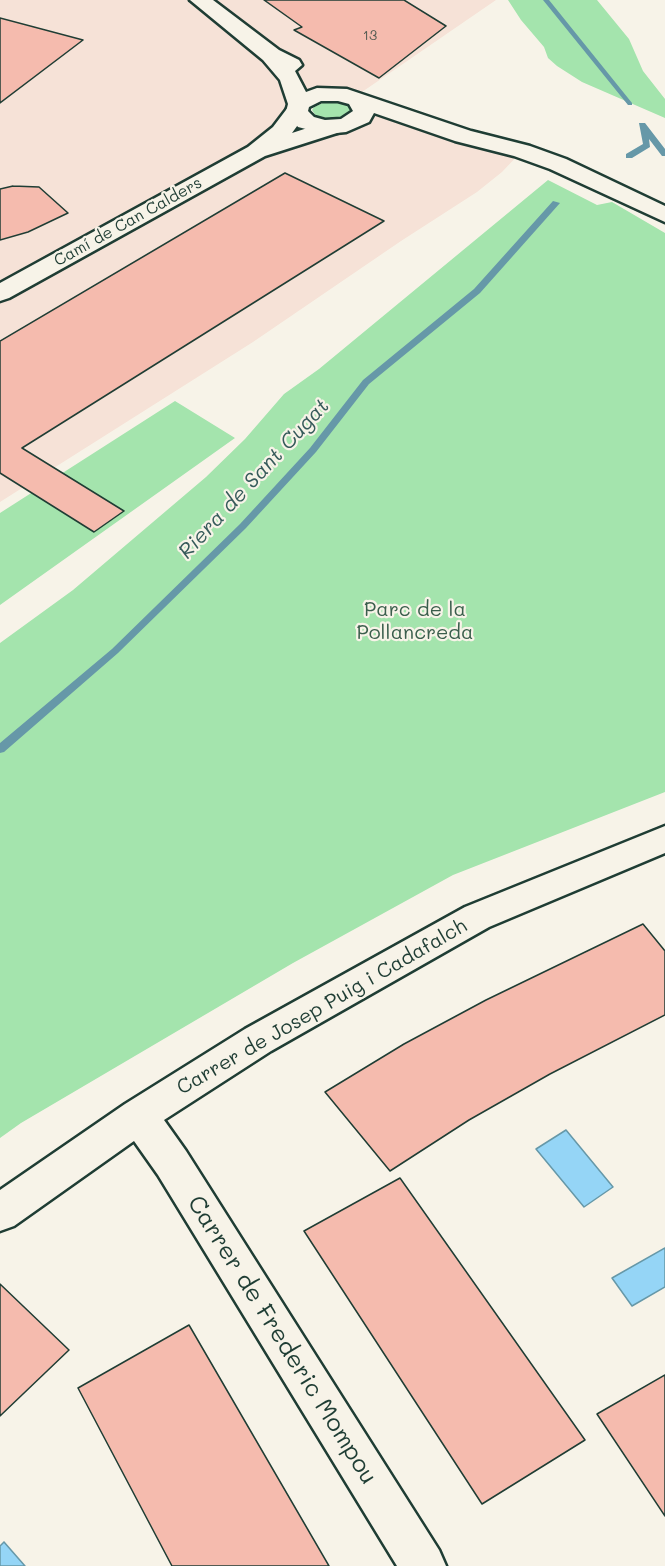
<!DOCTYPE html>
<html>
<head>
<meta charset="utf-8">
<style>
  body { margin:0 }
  canvas { display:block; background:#f7f3e8 }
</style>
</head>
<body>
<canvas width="665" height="1566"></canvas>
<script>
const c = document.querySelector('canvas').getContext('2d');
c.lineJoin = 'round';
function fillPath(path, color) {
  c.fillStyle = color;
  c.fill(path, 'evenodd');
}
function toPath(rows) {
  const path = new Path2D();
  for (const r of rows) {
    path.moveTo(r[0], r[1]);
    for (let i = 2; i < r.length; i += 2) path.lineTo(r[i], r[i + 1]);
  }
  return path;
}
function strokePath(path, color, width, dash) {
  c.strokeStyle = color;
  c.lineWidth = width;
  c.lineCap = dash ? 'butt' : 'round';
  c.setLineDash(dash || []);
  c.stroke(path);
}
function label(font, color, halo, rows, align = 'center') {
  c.font = font + ' Mali,sans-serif';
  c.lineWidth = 4.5;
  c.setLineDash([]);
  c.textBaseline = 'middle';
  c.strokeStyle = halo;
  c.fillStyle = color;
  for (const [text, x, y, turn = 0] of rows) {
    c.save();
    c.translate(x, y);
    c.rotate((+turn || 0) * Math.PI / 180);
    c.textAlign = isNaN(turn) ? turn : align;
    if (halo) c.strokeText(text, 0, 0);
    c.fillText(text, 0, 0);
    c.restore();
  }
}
fillPath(toPath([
  [0,0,496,0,362,92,299,104,312,126,367,114,358,100,522,151,502,172,477,192,401,241,253,342,0,502]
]), '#f6e2d7');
fillPath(toPath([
  [508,0,597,0,629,39,643,71,665,99,665,118,582,82,557,66,548,58,544,47,521,20],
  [327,101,345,103,351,109,351,112,345,117,336,120,316,116,312,110,314,107],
  [548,180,597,205,612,202,665,233,665,792,453,875,293,963,21,1123,0,1138,0,643,73,590,206,477,245,439,284,394,319,369],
  [175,401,235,438,0,605,0,513]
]), '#a4e4ad');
const water = toPath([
  [566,1130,613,1187,584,1207,536,1149,566,1130],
  [665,1248,665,1287,632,1306,612,1278,665,1248],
  [4,1542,25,1566,0,1566,0,1546,4,1542]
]);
fillPath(water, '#95d5f6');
strokePath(water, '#6698a8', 1.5);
fillPath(toPath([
  [543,0,549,0,632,103,632,105,628,105,543,0],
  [639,123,645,123,665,149,665,156,662,156,649,139,650,147,632,158,626,158,626,154,643,144,639,123],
  [553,201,560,203,480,293,369,384,316,452,246,528,118,653,4,752,0,753,0,743,112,649,240,524,310,448,363,380,474,289,553,201]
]), '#6698a8');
const building = toPath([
  [264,0,404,0,446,26,379,78,294,30,302,27,264,0],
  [0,18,83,40,0,103,0,18],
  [285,173,384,221,22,448,124,511,94,532,0,473,0,341,285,173],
  [13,186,39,187,68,213,28,232,0,240,0,189,13,186],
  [643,924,665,951,665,1015,550,1074,469,1120,390,1171,325,1092,404,1044,486,1000,643,924],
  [400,1178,585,1440,482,1504,304,1231,400,1178],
  [0,1284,69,1350,0,1416,0,1284],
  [189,1325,329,1566,172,1566,78,1388,189,1325],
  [665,1375,665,1516,597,1414,665,1375]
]);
fillPath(building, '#f5bbae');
strokePath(building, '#1f3d34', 1.5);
const street = toPath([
  [297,104,305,106,308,111,292,133,332,120,340,122,343,127,340,132,265,156,9,298,0,301,0,283,248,147,273,127,289,106,297,104],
  [665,826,665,853,489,927,271,1051,164,1120,186,1151,439,1550,446,1566,397,1566,158,1175,134,1141,14,1226,0,1231,0,1190,125,1104,245,1029,465,907,665,826]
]);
const secondary = toPath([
  [190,0,213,0,279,50,299,60,302,65,295,71,306,92,317,88,347,89,471,131,530,146,566,159,665,206,665,222,550,169,514,156,455,141,374,113,369,122,346,132,325,134,298,127,286,112,288,104,280,80,263,60,190,0],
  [321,101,338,101,349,104,353,111,341,119,325,120,314,117,308,111,309,107,321,101]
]);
strokePath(street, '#1f3d34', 5);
strokePath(secondary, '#1f3d34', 5);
fillPath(street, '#f7f3e8');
fillPath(secondary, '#f7f3e8');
label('14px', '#545c52', null, [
  ["13",370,36]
]);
label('16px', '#1f3d34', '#f7f3e8', [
  ["Camí de Can Calders",128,222,-29]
]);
label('20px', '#3a5e4c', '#f7f3e8', [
  ["Parc de la",415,610],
  ["Pollancreda",415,633]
]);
label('20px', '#1f3d34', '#f7f3e8', [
  ["Carrer de Josep Puig i Cadafalch",322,1007,-30]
]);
label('italic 21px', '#375b5b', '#f7f3e8', [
  ["Riera de Sant Cugat",254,479,-47]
]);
label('24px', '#1f3d34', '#f7f3e8', [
  ["Carrer de Frederic Mompou",282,1340,58]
]);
</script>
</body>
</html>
